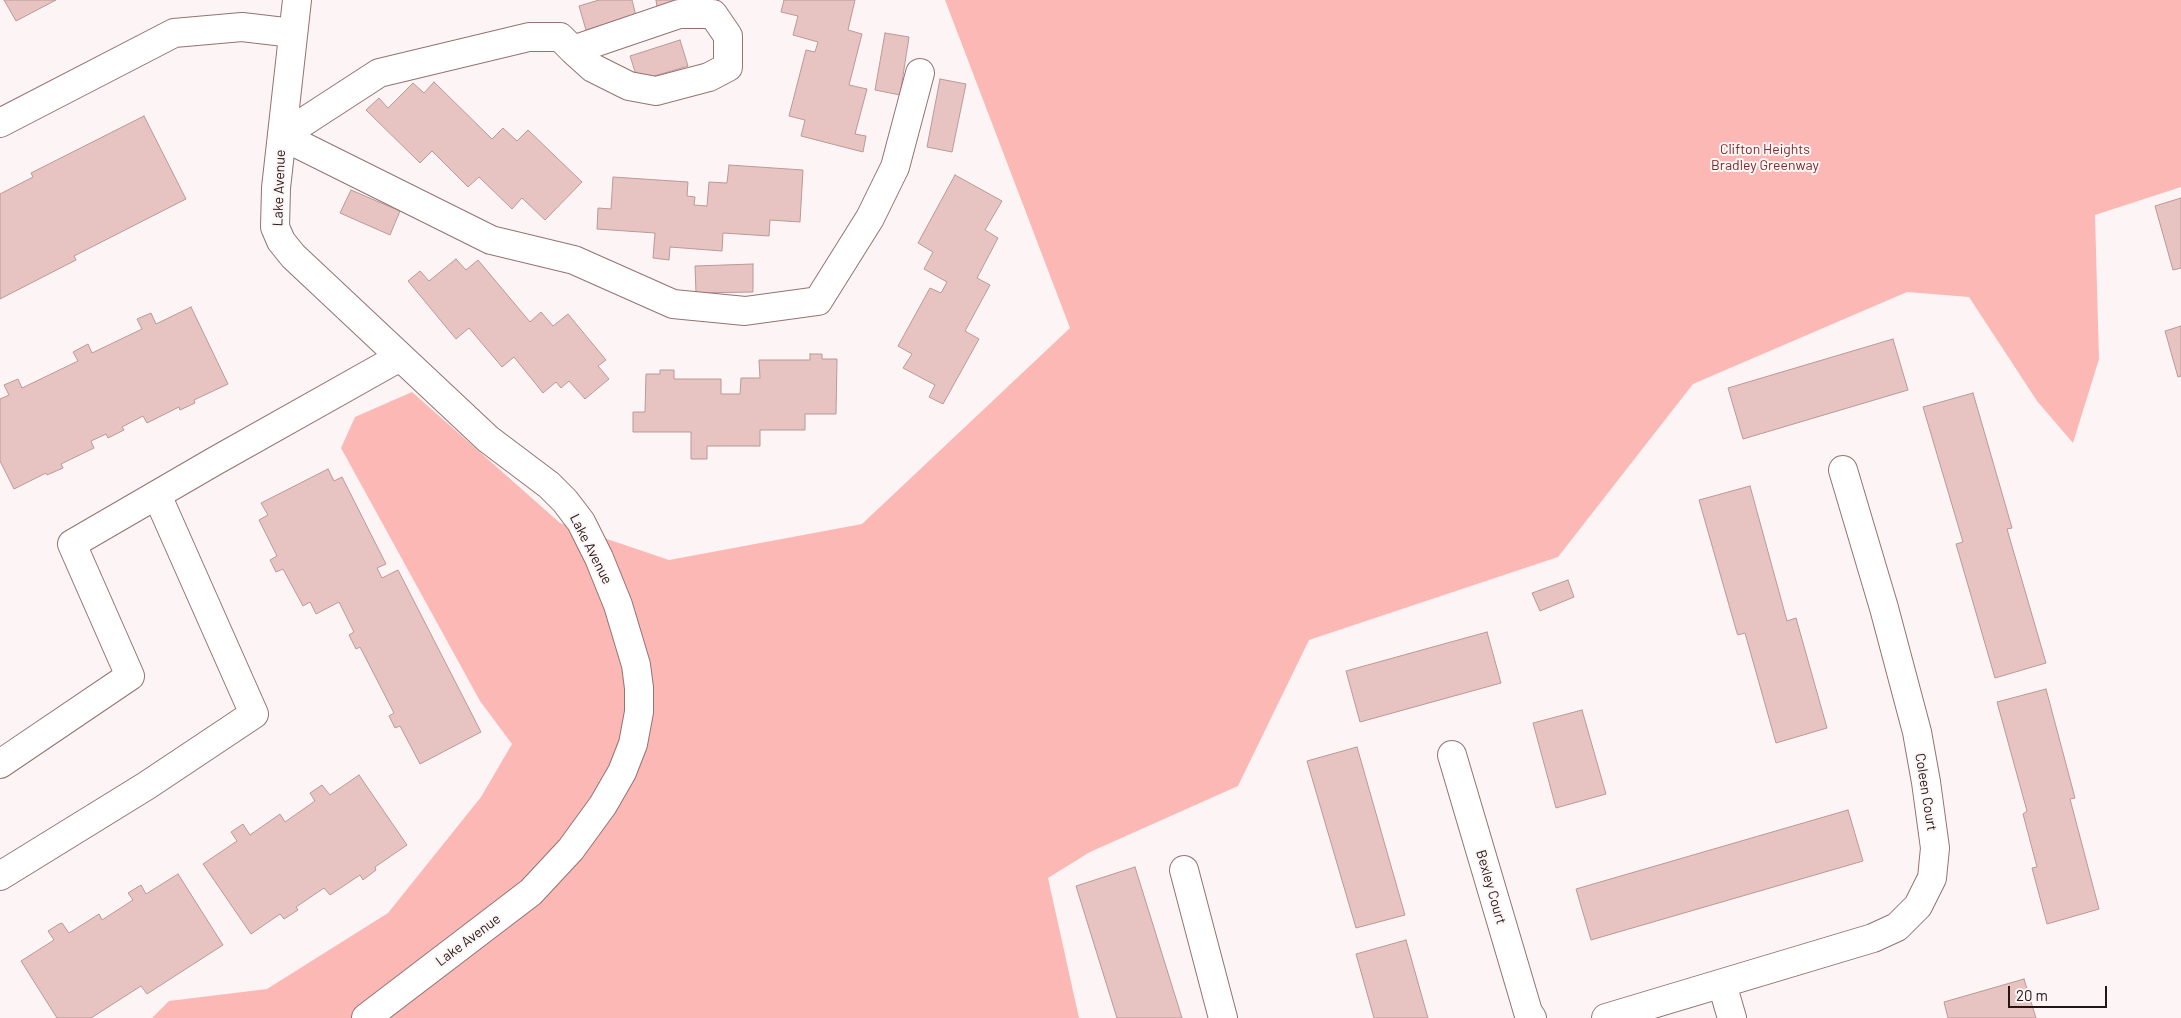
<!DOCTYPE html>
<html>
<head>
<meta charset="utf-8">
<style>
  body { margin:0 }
  #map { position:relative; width:2181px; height:1018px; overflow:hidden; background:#fdf5f5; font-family:Barlow,sans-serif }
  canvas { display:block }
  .scale { position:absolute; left:2008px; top:986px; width:99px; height:22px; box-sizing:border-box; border:2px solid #231615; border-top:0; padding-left:6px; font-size:15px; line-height:18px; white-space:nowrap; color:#231615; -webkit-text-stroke:4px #fdf5f5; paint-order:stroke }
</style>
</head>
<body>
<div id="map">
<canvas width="2181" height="1018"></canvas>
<div class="scale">20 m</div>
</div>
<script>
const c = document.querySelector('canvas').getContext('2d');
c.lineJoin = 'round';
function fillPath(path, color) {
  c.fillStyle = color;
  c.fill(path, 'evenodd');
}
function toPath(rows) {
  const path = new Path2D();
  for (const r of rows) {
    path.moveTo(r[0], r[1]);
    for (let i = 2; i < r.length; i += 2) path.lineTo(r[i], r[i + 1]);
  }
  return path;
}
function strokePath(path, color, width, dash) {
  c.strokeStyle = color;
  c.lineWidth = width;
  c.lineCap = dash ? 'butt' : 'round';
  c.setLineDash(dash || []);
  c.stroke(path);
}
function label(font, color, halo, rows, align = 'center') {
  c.font = font + ' Barlow,sans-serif';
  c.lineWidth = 4;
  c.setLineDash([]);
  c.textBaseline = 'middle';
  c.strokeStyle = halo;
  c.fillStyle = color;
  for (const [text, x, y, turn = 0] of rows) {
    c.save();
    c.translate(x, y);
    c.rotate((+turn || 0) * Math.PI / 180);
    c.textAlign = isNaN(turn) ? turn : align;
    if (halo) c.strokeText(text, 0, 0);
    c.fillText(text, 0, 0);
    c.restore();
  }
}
fillPath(toPath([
  [945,0,2181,0,2181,187,2095,215,2099,359,2073,443,2037,401,1969,297,1907,292,1693,384,1558,557,1309,640,1238,786,1090,852,1048,878,1079,1018,152,1018,169,1001,267,989,388,913,481,797,512,744,480,701,341,448,355,417,412,392,560,523,669,560,862,524,1070,328]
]), '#fcb8b5');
const building = toPath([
  [4,0,56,0,16,21,4,0],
  [599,0,632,0,636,16,586,30,579,6,599,0],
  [656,0,682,0,657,7,656,0],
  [784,0,855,0,848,30,862,34,849,85,867,89,855,134,866,136,863,152,801,136,805,120,789,116,806,50,815,52,818,42,793,35,798,16,781,12,784,0],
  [885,33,909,37,900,95,875,90,885,33],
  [680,40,688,66,638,81,630,56,680,40],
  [940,79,966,84,952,152,927,147,940,79],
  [434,82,492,139,503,128,517,141,528,130,582,182,545,220,522,198,512,209,479,177,468,187,432,151,420,163,366,110,379,98,388,108,413,83,424,93,434,82],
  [144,116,186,199,74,256,76,260,0,299,0,194,33,177,31,173,144,116],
  [729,165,803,170,800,222,770,220,769,236,723,233,722,251,670,247,669,260,653,258,655,233,597,229,598,208,611,209,613,177,688,182,687,196,695,197,694,205,707,206,709,182,727,183,729,165],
  [955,175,1002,201,985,230,998,238,977,278,990,285,965,331,979,339,943,404,929,397,935,385,903,368,912,354,898,346,930,288,941,293,947,282,924,269,933,252,918,243,955,175],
  [351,190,400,211,390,235,340,213,351,190],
  [2181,198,2181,268,2173,270,2155,206,2181,198],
  [456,259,466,270,478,260,530,322,541,312,553,326,568,314,606,360,598,366,609,379,585,399,569,381,561,388,556,382,543,393,514,357,502,367,469,328,456,339,408,281,420,271,429,281,456,259],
  [753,264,753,292,696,293,695,266,753,264],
  [191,307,228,384,194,400,195,403,180,410,179,407,147,423,143,416,122,427,124,430,108,438,106,434,91,441,94,448,61,464,63,468,47,475,46,473,14,489,0,461,0,399,9,395,4,385,18,379,22,388,78,361,73,352,88,344,92,353,142,329,137,319,151,313,156,324,191,307],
  [2181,326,2181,376,2178,377,2165,331,2181,326],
  [1893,339,1908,390,1743,439,1728,388,1893,339],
  [810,354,822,354,822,359,837,359,836,414,805,414,805,430,760,430,760,446,707,446,707,459,691,459,691,432,633,432,633,412,645,412,646,374,660,374,660,370,674,370,674,379,721,379,721,394,740,394,741,378,760,378,759,360,810,360,810,354],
  [1973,393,2010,521,2012,528,2007,529,2046,663,1995,678,1956,544,1963,542,1923,407,1973,393],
  [328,469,334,481,342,477,386,564,377,568,382,578,398,570,481,732,420,764,400,726,395,728,389,716,394,713,360,647,356,649,349,635,354,632,339,602,316,614,310,602,303,606,283,569,276,572,270,560,277,556,259,520,268,515,261,503,328,469],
  [1750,486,1787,621,1796,618,1827,728,1776,743,1745,633,1738,635,1737,633,1699,500,1750,486],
  [1568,580,1574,597,1540,611,1532,593,1568,580],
  [1487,632,1501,683,1360,722,1346,671,1487,632],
  [2046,689,2075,798,2070,799,2099,909,2047,924,2032,868,2037,867,2023,814,2027,811,1997,702,2046,689],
  [1582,710,1606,794,1556,808,1533,723,1582,710],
  [1357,747,1405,915,1356,928,1307,761,1357,747],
  [359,775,407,845,375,867,376,870,363,880,360,875,330,895,324,888,296,907,298,910,284,919,280,914,251,934,203,864,237,841,231,832,243,824,250,835,280,814,285,822,315,801,310,793,322,785,330,795,359,775],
  [1848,810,1863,861,1591,940,1576,889,1848,810],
  [1135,867,1182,1018,1117,1018,1076,886,1135,867],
  [178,874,223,945,147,994,141,986,91,1018,57,1018,21,961,54,940,48,931,59,924,62,923,69,933,99,914,102,920,133,900,128,893,141,885,146,894,178,874],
  [1406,940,1428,1018,1374,1018,1356,954,1406,940],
  [2024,979,2036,1018,1948,1018,1944,1002,2024,979]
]);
fillPath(building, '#e7c3c1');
strokePath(building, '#bb9896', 1);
const minor = toPath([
  [297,0,276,188,275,227,281,241,293,256,488,439,549,485,565,501,581,522,599,558,618,605,636,665,639,688,639,712,633,744,622,772,603,805,571,849,531,892,366,1018],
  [0,123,174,33,242,27,293,33],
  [282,136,491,240,574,260,673,304,745,311,818,301,870,218,895,167,920,73],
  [282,136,379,73,529,37,560,37,573,50,593,68,629,86,656,91,709,77,728,67,728,36,713,14,679,14,573,50],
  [1452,755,1528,1012,1532,1018],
  [0,764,130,676,72,544,215,461,400,357],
  [1184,870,1223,1018],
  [0,876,146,786,254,714,157,495],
  [1722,984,1732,1018],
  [1606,1018,1873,938,1897,927,1918,906,1932,878,1935,848,1926,782,1917,732,1884,608,1843,470]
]);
strokePath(minor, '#947371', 30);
strokePath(minor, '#fff', 28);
label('14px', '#82292c', '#fdf5f5', [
  ["Clifton Heights",1765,149],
  ["Bradley Greenway",1765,165]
]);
label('14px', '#231615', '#fdf5f5', [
  ["Lake Avenue",279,188,-88],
  ["Lake Avenue",591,549,63],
  ["Coleen Court",1926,792,81],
  ["Bexley Court",1491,887,74],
  ["Lake Avenue",468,940,-37]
]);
</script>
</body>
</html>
